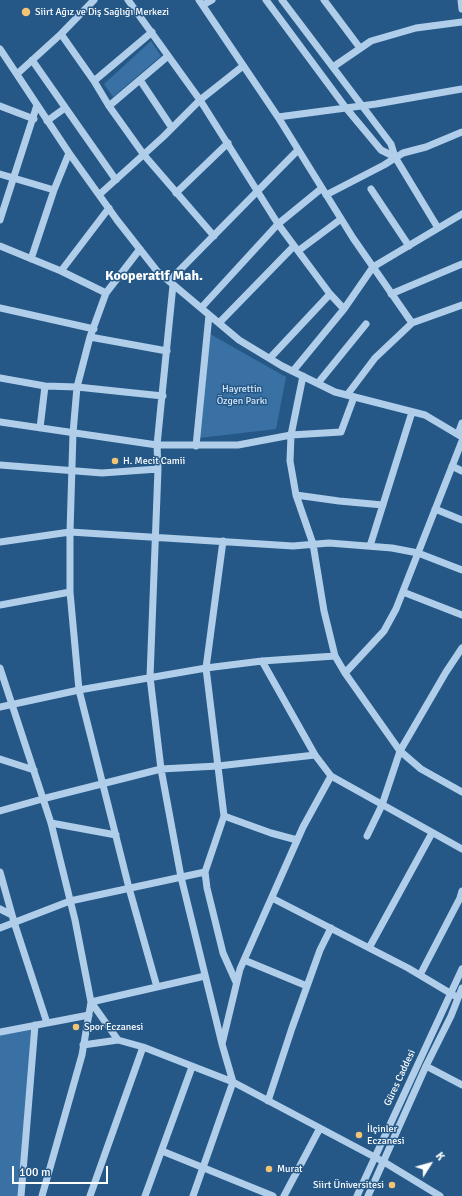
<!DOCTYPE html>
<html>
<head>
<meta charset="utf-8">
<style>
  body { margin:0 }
  #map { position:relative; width:462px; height:1196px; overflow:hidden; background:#255887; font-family:Signika,sans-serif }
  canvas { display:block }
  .north { position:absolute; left:410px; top:1144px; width:40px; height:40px; -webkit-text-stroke:3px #255887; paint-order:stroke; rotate:53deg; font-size:11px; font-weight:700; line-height:16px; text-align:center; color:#fff }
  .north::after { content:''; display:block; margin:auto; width:14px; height:18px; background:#fff; clip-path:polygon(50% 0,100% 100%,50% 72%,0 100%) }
  .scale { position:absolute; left:12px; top:1166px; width:96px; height:18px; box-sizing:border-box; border:2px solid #fff; border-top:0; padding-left:5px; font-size:12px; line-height:14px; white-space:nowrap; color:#fff; -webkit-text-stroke:3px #255887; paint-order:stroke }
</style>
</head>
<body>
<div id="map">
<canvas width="462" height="1196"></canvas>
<div class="north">K</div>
<div class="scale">100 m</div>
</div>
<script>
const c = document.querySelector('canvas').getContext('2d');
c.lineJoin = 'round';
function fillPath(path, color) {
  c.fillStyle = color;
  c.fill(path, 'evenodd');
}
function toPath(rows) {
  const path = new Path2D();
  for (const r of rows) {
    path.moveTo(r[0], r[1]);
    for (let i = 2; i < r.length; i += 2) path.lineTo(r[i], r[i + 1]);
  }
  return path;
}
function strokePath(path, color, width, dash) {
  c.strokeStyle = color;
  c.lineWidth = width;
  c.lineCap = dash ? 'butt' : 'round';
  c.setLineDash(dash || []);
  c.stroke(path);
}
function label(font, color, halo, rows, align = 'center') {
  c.font = font + ' Signika,sans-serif';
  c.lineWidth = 3;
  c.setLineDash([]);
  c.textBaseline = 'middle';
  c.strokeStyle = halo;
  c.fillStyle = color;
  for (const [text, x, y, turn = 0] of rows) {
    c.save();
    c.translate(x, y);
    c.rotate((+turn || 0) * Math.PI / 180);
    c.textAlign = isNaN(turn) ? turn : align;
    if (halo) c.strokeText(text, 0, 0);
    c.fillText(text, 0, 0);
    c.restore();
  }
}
fillPath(toPath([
  [151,41,161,56,113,97,104,84],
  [210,334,286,377,276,429,199,438],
  [35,1025,21,1196,0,1196,0,1032]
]), '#3971a4');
strokePath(toPath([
  [128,0,200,100,278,224,330,294,344,309],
  [199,0,278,117,353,238,412,323],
  [266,0,346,108,381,150,395,157,391,144,282,0],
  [324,0,360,48],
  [461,0,462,9],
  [203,5,212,0],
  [61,34,94,81,109,106,144,155,214,236],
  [0,49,69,153,117,220,157,271,239,340,282,366,335,392,425,415,462,437],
  [32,60,116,180],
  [333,67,371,41,416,28,462,22],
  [17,74,61,34,94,0],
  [140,80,172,128],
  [94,81,152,32],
  [0,106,34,119],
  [109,106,168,56],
  [278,117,376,104,462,89],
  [47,121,65,108],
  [395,157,438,228],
  [0,174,54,190],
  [371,189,409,246],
  [176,193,228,143],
  [100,194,163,137,200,100,243,66],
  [326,195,384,165,403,153,426,147,462,132],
  [0,220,37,105],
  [0,246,61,271,106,293],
  [140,249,106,293,90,337,77,387,73,433,70,532,70,592,79,690,129,888,157,987],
  [298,251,341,219],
  [31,259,54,190,69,153],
  [61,271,109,208],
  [169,281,298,150],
  [173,285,157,445,158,469,150,677,161,769,181,877,222,1044],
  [391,294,462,264],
  [0,308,94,329],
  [201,308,278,224,322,188],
  [219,323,294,246],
  [90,337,167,351],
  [270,358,330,294],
  [293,371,344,309,373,267,462,214],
  [303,376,291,435,290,461,296,495,313,544,324,611,335,656,345,673,400,751,421,769,462,792],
  [0,378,45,386,77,387,163,396],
  [318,383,366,324],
  [347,395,375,358,412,323,462,305],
  [0,422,157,445,238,445,291,435,341,432,354,397],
  [40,428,45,386],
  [458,434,462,423],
  [196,446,209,315],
  [0,465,102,473,158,469],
  [452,466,462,471],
  [296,495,339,501,383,505],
  [435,509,462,520],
  [223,541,206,668,224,816,205,872,207,888,223,953,236,982],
  [0,542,70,532,293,546,329,543,392,548,418,553,462,570],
  [370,546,412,412],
  [403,592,462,615],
  [0,605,70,592],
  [262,661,315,755,331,776,462,849],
  [0,668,51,823,75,920,91,1002,82,1055,42,1196],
  [345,673,384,631,396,609,462,441],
  [0,707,79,690,206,668,262,661,335,656],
  [0,759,34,770],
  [0,811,46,798,161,769,218,766,315,755],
  [224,816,271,833,297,840],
  [51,823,116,835],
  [367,836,382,805,400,751,446,672,462,648],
  [0,872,14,922,47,1023],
  [272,898,408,968,455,996],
  [0,909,12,915],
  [0,928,70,901,205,872],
  [369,948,432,833],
  [244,960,307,986],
  [420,975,460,898,462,891],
  [91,1002,205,976],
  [91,1002,118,1040],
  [0,1032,89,1015],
  [83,1045,118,1040,143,1047,233,1082,384,1162,440,1196],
  [426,1066,462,1085],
  [268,1101,292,1028,320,950,331,928],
  [162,1151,273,1196],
  [21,1196,35,1025],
  [90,1196,143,1047],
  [145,1196,192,1067],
  [193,1196,233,1082,222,1044,240,969,303,827,331,776],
  [284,1196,320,1128],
  [357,1196,462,969],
  [368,1196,426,1066,451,1016,462,988]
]), '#b0cee9', 7);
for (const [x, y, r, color] of [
  [26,12,5,"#f3c474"],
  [115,461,4,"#f3c474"],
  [76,1027,4,"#f3c474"],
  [359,1135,4,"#f3c474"],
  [269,1169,4,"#f3c474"],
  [392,1185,4,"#f3c474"]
]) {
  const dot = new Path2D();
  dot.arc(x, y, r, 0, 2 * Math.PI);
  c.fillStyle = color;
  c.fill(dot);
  strokePath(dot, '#255887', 1.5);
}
label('10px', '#fff', '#255887', [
  ["Siirt Ağız ve Diş Sağlığı Merkezi",35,12],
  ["H. Mecit Camii",123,461],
  ["Spor Eczanesi",84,1027],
  ["İlçinler",367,1129],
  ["Eczanesi",367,1141],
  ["Murat",277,1169],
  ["Siirt Üniversitesi",384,1185,"right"]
], 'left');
label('10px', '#d4e6f7', '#255887', [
  ["Hayrettin",242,389],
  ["Özgen Parkı",242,401]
]);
label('10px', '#fff', '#255887', [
  ["Güres Caddesi",400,1078,-65]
]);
label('bold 14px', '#fff', '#255887', [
  ["Kooperatif Mah.",154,276]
]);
</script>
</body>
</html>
